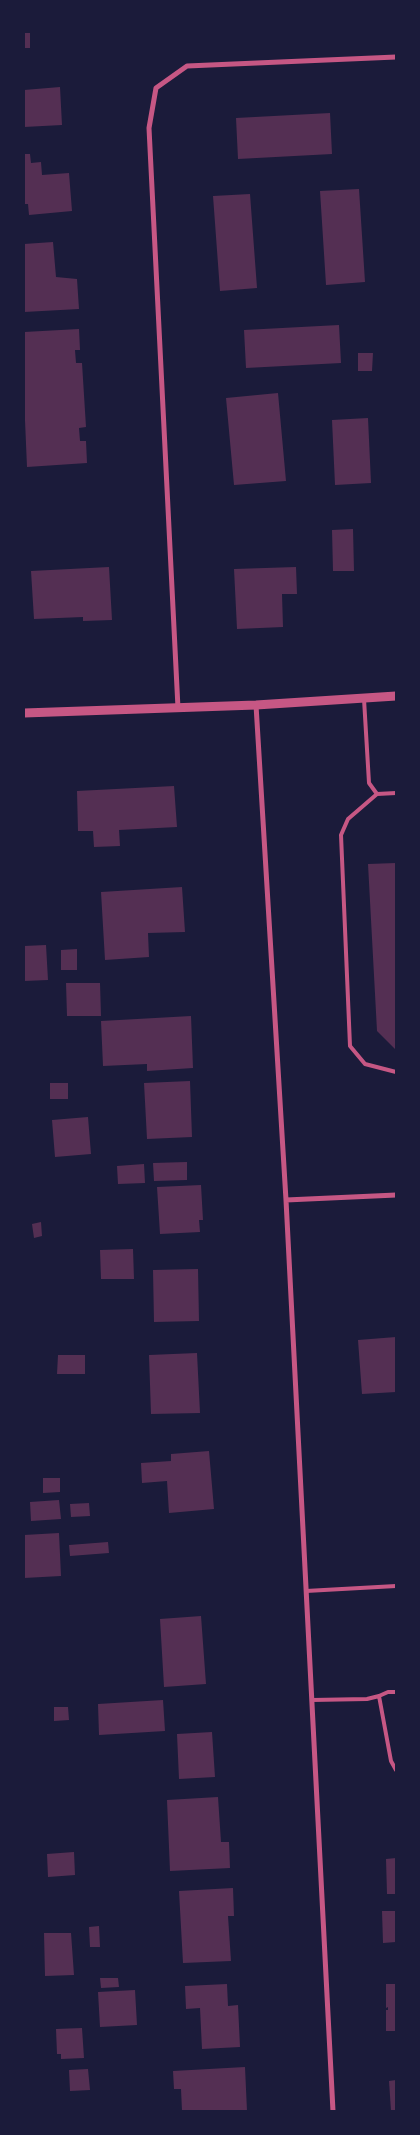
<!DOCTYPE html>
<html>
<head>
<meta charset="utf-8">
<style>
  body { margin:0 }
  #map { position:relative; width:420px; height:2135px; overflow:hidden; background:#1b1b3a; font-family:"IBM Plex Sans",sans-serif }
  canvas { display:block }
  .frame { position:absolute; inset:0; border:25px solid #1b1b3a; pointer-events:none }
</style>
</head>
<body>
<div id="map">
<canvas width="420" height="2135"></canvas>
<div class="frame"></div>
</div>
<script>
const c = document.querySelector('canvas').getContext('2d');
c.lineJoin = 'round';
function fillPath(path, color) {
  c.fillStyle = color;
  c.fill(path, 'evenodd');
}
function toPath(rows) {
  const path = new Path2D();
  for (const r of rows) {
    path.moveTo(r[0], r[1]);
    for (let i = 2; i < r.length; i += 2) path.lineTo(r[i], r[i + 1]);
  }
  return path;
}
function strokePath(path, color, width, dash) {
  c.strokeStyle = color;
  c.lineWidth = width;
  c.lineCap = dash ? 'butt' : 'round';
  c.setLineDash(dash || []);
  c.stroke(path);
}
fillPath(toPath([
  [24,33,30,33,30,48,24,48],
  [60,87,62,125,24,127,24,90],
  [330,113,332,154,238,159,236,118],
  [24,154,30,154,31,163,41,162,42,175,69,173,72,211,29,215,28,204,24,204],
  [359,189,365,282,326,285,320,191],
  [250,194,257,288,220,291,213,196],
  [53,242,56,277,77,279,79,309,24,312,24,244],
  [339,325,341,363,246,368,244,330],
  [79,329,80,350,75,350,76,363,82,363,86,427,79,428,80,441,86,441,87,463,27,467,24,397,24,332],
  [358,353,373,353,372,371,358,371],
  [278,393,286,481,234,485,226,398],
  [368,418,371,483,335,485,332,420],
  [353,529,354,571,333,571,332,530],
  [109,567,112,620,83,621,83,617,34,619,31,571],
  [296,567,297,594,282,594,283,627,237,629,234,569],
  [174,786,177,827,119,830,120,846,94,847,93,831,78,831,77,791],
  [396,863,396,1050,377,1031,368,864],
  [182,887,185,932,148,933,149,957,105,960,101,892],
  [46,945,48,980,24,981,24,946],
  [77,949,77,970,61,970,61,950],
  [66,983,100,983,101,1016,67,1016],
  [191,1016,193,1068,147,1071,147,1064,103,1066,101,1021],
  [190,1081,192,1137,147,1139,144,1083],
  [50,1083,68,1083,68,1099,50,1099],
  [88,1117,91,1154,55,1157,52,1120],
  [187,1162,187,1180,154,1181,153,1163],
  [144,1164,145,1183,118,1184,117,1166],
  [201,1185,203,1220,199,1220,200,1232,160,1234,157,1187],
  [41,1222,42,1236,34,1238,32,1224],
  [133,1249,134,1279,101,1279,100,1250],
  [198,1269,199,1321,154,1322,153,1270],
  [396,1337,396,1392,362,1394,358,1340],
  [197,1353,200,1413,151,1414,149,1355],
  [58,1355,85,1355,85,1374,57,1374],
  [209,1451,214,1509,169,1513,167,1481,142,1483,141,1463,171,1461,171,1454],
  [43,1478,60,1478,60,1492,43,1493],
  [59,1500,61,1519,31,1521,30,1502],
  [89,1503,90,1516,71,1517,70,1504],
  [59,1533,61,1576,24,1578,24,1535],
  [108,1542,109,1553,70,1556,69,1545],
  [201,1616,206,1684,164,1687,160,1619],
  [163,1700,165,1731,99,1735,98,1704],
  [54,1707,68,1707,69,1720,54,1721],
  [212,1732,215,1777,179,1779,177,1734],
  [218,1797,221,1842,229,1842,230,1868,170,1871,167,1800],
  [74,1852,75,1875,48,1877,47,1854],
  [396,1858,396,1894,387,1894,386,1859],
  [233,1888,234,1916,228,1916,231,1961,183,1963,179,1891],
  [382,1911,396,1911,396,1942,383,1943],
  [99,1926,100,1947,90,1947,89,1927],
  [44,1933,71,1933,74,1975,45,1976],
  [100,1978,118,1978,119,1987,101,1988],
  [227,1984,228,2006,238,2005,240,2047,202,2049,200,2008,186,2009,185,1986],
  [386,1984,396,1984,396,2031,386,2031,386,2010,388,2010,388,2007,386,2008],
  [135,1990,137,2025,100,2027,98,1992],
  [82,2028,84,2058,61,2059,61,2054,57,2054,56,2029],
  [245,2067,247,2111,182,2111,181,2089,174,2089,173,2071],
  [88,2069,90,2090,70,2091,69,2070],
  [396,2080,396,2111,391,2111,389,2081]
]), '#542f53');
strokePath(toPath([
  [364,699,369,783,377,794,396,793],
  [377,794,348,819,341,835,350,1046,365,1064,396,1072],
  [306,1591,396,1586],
  [379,1696,388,1692,396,1692],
  [312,1700,367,1699,379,1696,391,1761,396,1770]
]), '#c65784', 4);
strokePath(toPath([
  [256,705,286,1200,333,2111],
  [178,708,149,128,156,88,187,66,396,57],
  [286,1200,396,1195]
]), '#c65784', 5);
strokePath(toPath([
  [24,713,256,705,396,696]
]), '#c65784', 9);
</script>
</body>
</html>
